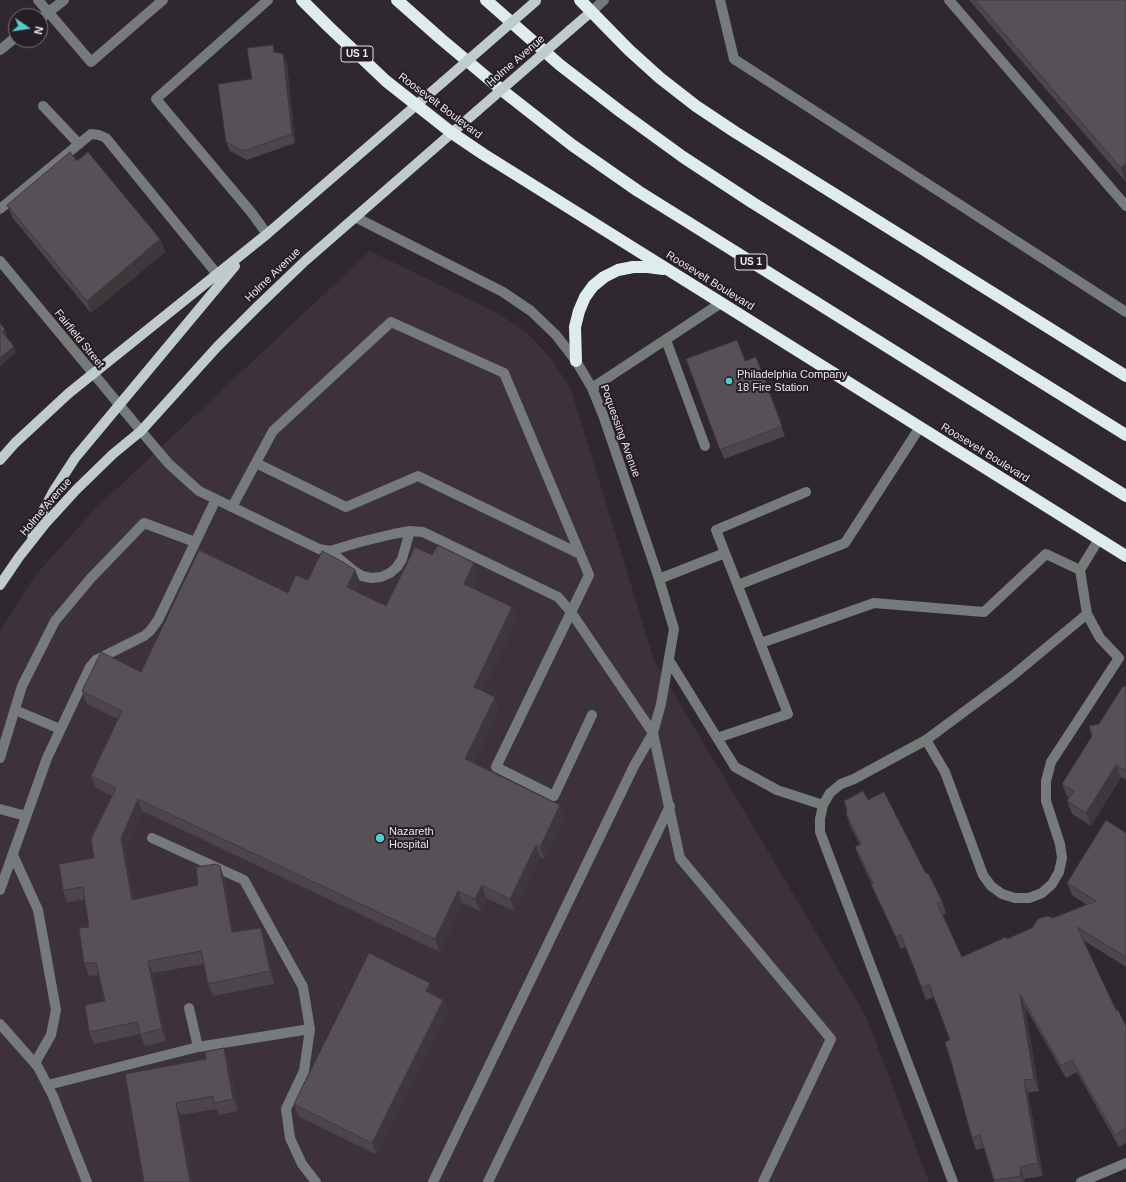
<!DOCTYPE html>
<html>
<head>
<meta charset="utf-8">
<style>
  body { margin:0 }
  #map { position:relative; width:1126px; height:1182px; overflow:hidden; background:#2f282e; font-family:Arial,sans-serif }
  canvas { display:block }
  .north { position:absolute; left:8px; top:8px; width:40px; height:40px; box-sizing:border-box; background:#251e24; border:1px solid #756e74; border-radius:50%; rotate:103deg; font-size:11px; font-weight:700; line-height:16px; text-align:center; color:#ece7eb }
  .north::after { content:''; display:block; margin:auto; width:14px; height:18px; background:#52cdce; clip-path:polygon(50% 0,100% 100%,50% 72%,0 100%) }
</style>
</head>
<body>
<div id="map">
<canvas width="1126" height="1182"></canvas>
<div class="north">N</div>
</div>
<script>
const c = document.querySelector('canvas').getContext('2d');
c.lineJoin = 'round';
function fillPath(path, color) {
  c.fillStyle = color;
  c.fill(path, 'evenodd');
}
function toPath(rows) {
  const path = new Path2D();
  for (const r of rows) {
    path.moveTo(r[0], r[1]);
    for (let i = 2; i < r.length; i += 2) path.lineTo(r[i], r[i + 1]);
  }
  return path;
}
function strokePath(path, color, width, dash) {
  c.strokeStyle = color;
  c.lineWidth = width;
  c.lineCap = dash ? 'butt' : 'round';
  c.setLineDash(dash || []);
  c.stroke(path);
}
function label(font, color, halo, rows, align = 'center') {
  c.font = font + ' Arial,sans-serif';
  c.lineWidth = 4;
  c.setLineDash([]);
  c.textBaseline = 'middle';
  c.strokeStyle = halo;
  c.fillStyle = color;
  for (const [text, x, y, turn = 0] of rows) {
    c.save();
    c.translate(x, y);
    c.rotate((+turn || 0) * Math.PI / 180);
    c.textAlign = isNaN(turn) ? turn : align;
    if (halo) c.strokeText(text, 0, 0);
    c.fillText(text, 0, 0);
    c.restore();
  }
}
fillPath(toPath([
  [370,251,499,314,526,332,550,357,571,389,654,660,866,1016,929,1182,0,1182,0,631,34,577,94,510]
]), '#3d313b');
strokePath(toPath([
  [38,0,91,62,163,0],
  [720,0,734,59,1126,312],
  [949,0,1126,206],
  [591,12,604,0],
  [40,19,64,0],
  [0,50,16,37],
  [43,106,79,144],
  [0,209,91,134,99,135,106,138,217,274],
  [355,217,503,292,531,311,556,335,576,361,592,388,603,415,659,579,674,629,661,704,653,733,634,766,433,1182],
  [267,234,251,212,156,99,268,0],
  [0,261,141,431,169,464,199,491,319,549,330,551,360,542,393,534,410,531,423,532,558,597,571,612,653,733,680,858,831,1039,763,1182],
  [666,340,705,446],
  [592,388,721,303],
  [256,463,346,507,418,476,580,554],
  [232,507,273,431,391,322,504,373,589,575,496,767,554,796,592,715],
  [330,551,354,571,362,576,371,578,381,577,390,573,397,567,402,559,410,531],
  [659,579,725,553],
  [738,585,845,543,920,427],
  [761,643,874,603,984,612,1046,554,1080,570],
  [669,660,735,767,777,790,823,805],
  [15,710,60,729],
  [717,738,788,714,716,530,806,492],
  [926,740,1011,677,1087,614],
  [0,758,22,686,55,621,91,578,144,523,195,542],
  [0,809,26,816],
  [152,838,244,880,303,987,310,1029,304,1071,286,1109,290,1138,302,1164,316,1182],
  [13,855,38,910,56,1010,51,1035,35,1063],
  [0,890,47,758,90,667,96,660,144,636,150,631,158,620,216,499],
  [189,1008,198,1047,310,1029],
  [0,1024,38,1067,53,1096,87,1182],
  [48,1085,198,1047],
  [488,1182,670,806],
  [953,1182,820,832,820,819,823,805,830,793,841,784,854,779,926,740,945,772,983,875,991,886,1002,894,1015,898,1029,898,1042,893,1052,884,1059,872,1062,858,1060,844,1046,801,1046,781,1051,762,1119,658,1100,638,1087,614,1080,570,1099,539],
  [1081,1182,1126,1163]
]), '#757a7a', 10);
strokePath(toPath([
  [570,30,591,12],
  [0,460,15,443,69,393,267,234,443,82],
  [31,534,53,492,75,458,235,266],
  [0,585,19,557,45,524,76,490,113,454,141,431,217,347,258,306,305,261,477,111]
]), '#c0cbcb', 10);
strokePath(toPath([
  [302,0,328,26,386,81,452,133,483,154,1126,556],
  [397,0,441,39,503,91,572,145,638,191,1126,496],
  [486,0,560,65,621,112,683,157,753,203,1126,435],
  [580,0,629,50,660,78,696,106,735,132,1126,376],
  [576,361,575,327,579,311,585,297,593,286,604,277,618,270,633,267,648,267,663,269]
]), '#deeceb', 12);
strokePath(toPath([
  [443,82,536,1],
  [477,111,570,30]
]), '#c0cbcb', 10);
fillPath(toPath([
  [969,0,1126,0,1126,180,1125,181],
  [276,52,283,54,287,64,295,143,247,160,230,151,226,142,252,79],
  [7,205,160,239,165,252,91,313,12,217],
  [756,357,785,436,724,459,686,359,745,361],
  [432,555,478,575,472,588,512,607,517,619,482,691,499,709,474,763,565,817,545,859,540,857,514,911,486,898,480,911,462,903,440,952,142,811,125,850,134,900,198,885,220,866,224,878,234,932,265,940,274,984,213,996,208,984,204,964,153,973,166,1041,145,1046,140,1034,94,1044,89,1032,105,1001,99,975,89,976,84,963,89,927,85,899,67,903,63,890,94,858,112,796,96,788,91,776,118,719,87,704,82,691,141,672,288,593,308,580,355,570,360,582,355,591,386,606],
  [1126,687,1126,780,1121,777,1091,826,1072,814,1067,801,1070,798,1067,796,1062,784,1099,724],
  [868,800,926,874,942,901,946,913,943,915,962,957,1007,939,1053,918,1087,905,1072,895,1067,883,1126,833,1126,967,1083,940,1116,1010,1126,1026,1126,1143,1119,1147,1077,1072,1066,1078,1025,1007,1039,1091,1028,1093,1043,1176,1024,1179,1025,1182,994,1182,984,1148,976,1150,972,1138,950,1040,934,997,926,1000,906,947,901,949,876,896,871,884,872,884,860,860,855,847,860,845,850,826,846,813,847,813,844,801],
  [434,996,443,1000,448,1012,377,1155,298,1116,294,1104],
  [206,1059,229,1061,238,1111,219,1115,217,1109,180,1115,192,1182,144,1182,125,1074]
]), '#4c454b');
fillPath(toPath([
  [283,54,287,64,295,143,292,134],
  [1126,164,1126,180,1125,181,1121,168],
  [160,239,165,252,91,313,87,301],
  [5,329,7,335,4,338,2,332],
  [14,346,16,352,0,367,0,358],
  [474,563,478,575,468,596,464,584],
  [355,570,360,582,351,599,347,587],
  [512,607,517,619,479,699,474,687],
  [495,697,499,709,470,771,465,759],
  [1116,765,1121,777,1091,826,1086,813],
  [138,799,142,811,125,850,137,913,132,900,121,838],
  [560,805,565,817,545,859,540,847],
  [536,845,540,857,514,911,510,899],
  [220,866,224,878,237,944,232,932],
  [482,885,486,898,480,911,475,899],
  [458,891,462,903,440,952,435,939],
  [261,928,265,940,274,984,270,971],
  [148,961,153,973,166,1041,162,1029],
  [430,983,434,996,426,991],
  [1020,994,1025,1007,1039,1091,1034,1079],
  [443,1000,448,1012,377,1155,372,1143],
  [224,1048,229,1061,238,1111,233,1099],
  [1024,1080,1028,1093,1043,1176,1038,1163],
  [176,1103,180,1115,192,1182,190,1182],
  [1020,1167,1025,1182,1024,1182,1021,1176]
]), '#3e383d');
const building = toPath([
  [975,0,1126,0,1126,164,1121,168,975,0],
  [273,45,274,52,283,54,292,134,243,151,226,142,218,84,252,79,247,48,273,45],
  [70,152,77,161,88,152,160,239,87,301,7,205,70,152],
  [0,323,5,329,2,332,14,346,0,358,0,323],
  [737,340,745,361,756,357,782,426,720,450,686,359,737,340],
  [438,545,474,563,464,584,512,607,474,687,495,697,465,759,560,805,540,847,536,845,510,899,482,885,475,899,458,891,435,939,138,799,121,838,132,900,198,885,196,867,216,864,220,866,232,932,261,928,270,971,208,984,201,951,148,961,162,1029,140,1034,137,1022,89,1032,85,1005,105,1001,96,963,84,963,79,928,89,927,83,887,63,890,59,864,94,858,91,839,116,788,91,776,122,711,82,691,101,652,141,672,199,550,288,593,296,575,308,580,322,551,343,562,355,570,347,587,386,606,415,547,432,555,438,545],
  [1123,686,1126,687,1126,771,1116,765,1086,813,1067,801,1074,791,1062,784,1092,736,1089,726,1099,724,1123,686],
  [863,791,868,800,884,792,926,874,928,873,942,901,937,903,962,957,1006,937,1007,939,1032,928,1038,919,1047,916,1053,918,1096,901,1067,883,1106,820,1126,833,1126,957,1077,927,1116,1010,1118,1010,1126,1026,1126,1128,1115,1135,1072,1060,1061,1066,1020,994,1034,1079,1024,1080,1038,1163,1020,1167,1021,1176,994,1180,980,1135,972,1138,951,1061,945,1042,950,1040,929,984,922,988,901,935,896,937,871,884,873,883,855,847,861,844,846,813,848,812,846,809,847,808,844,801,863,791],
  [369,953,430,983,426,991,443,1000,372,1143,294,1104,369,953],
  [224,1048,233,1099,214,1103,213,1096,176,1103,190,1182,144,1182,125,1074,206,1059,205,1052,224,1048]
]);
fillPath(building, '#585057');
strokePath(building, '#3e383d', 1);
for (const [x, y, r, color] of [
  [729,381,4,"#52cdce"],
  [380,838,5,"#52cdce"]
]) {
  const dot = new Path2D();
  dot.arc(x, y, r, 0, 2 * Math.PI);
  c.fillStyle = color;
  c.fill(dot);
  strokePath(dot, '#251e24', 1.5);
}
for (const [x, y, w] of [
  [357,54,32],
  [751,262,32]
]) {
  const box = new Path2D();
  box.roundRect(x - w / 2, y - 8, w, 16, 3);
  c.fillStyle = '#251e24';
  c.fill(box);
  strokePath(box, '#ece7eb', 1);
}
label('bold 10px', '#ece7eb', null, [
  ["US 1",357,54],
  ["US 1",751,262]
]);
label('11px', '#ece7eb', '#251e24', [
  ["Holme Avenue",516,61,-41],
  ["Roosevelt Boulevard",440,106,37],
  ["Holme Avenue",273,275,-44],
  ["Roosevelt Boulevard",710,281,32],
  ["Fairfield Street",79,339,51],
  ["Poquessing Avenue",620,431,70],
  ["Roosevelt Boulevard",985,453,32],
  ["Holme Avenue",46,507,-49]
]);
label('11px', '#ece7eb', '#251e24', [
  ["Philadelphia Company",737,375],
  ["18 Fire Station",737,388],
  ["Nazareth",389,832],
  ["Hospital",389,845]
], 'left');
</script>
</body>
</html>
